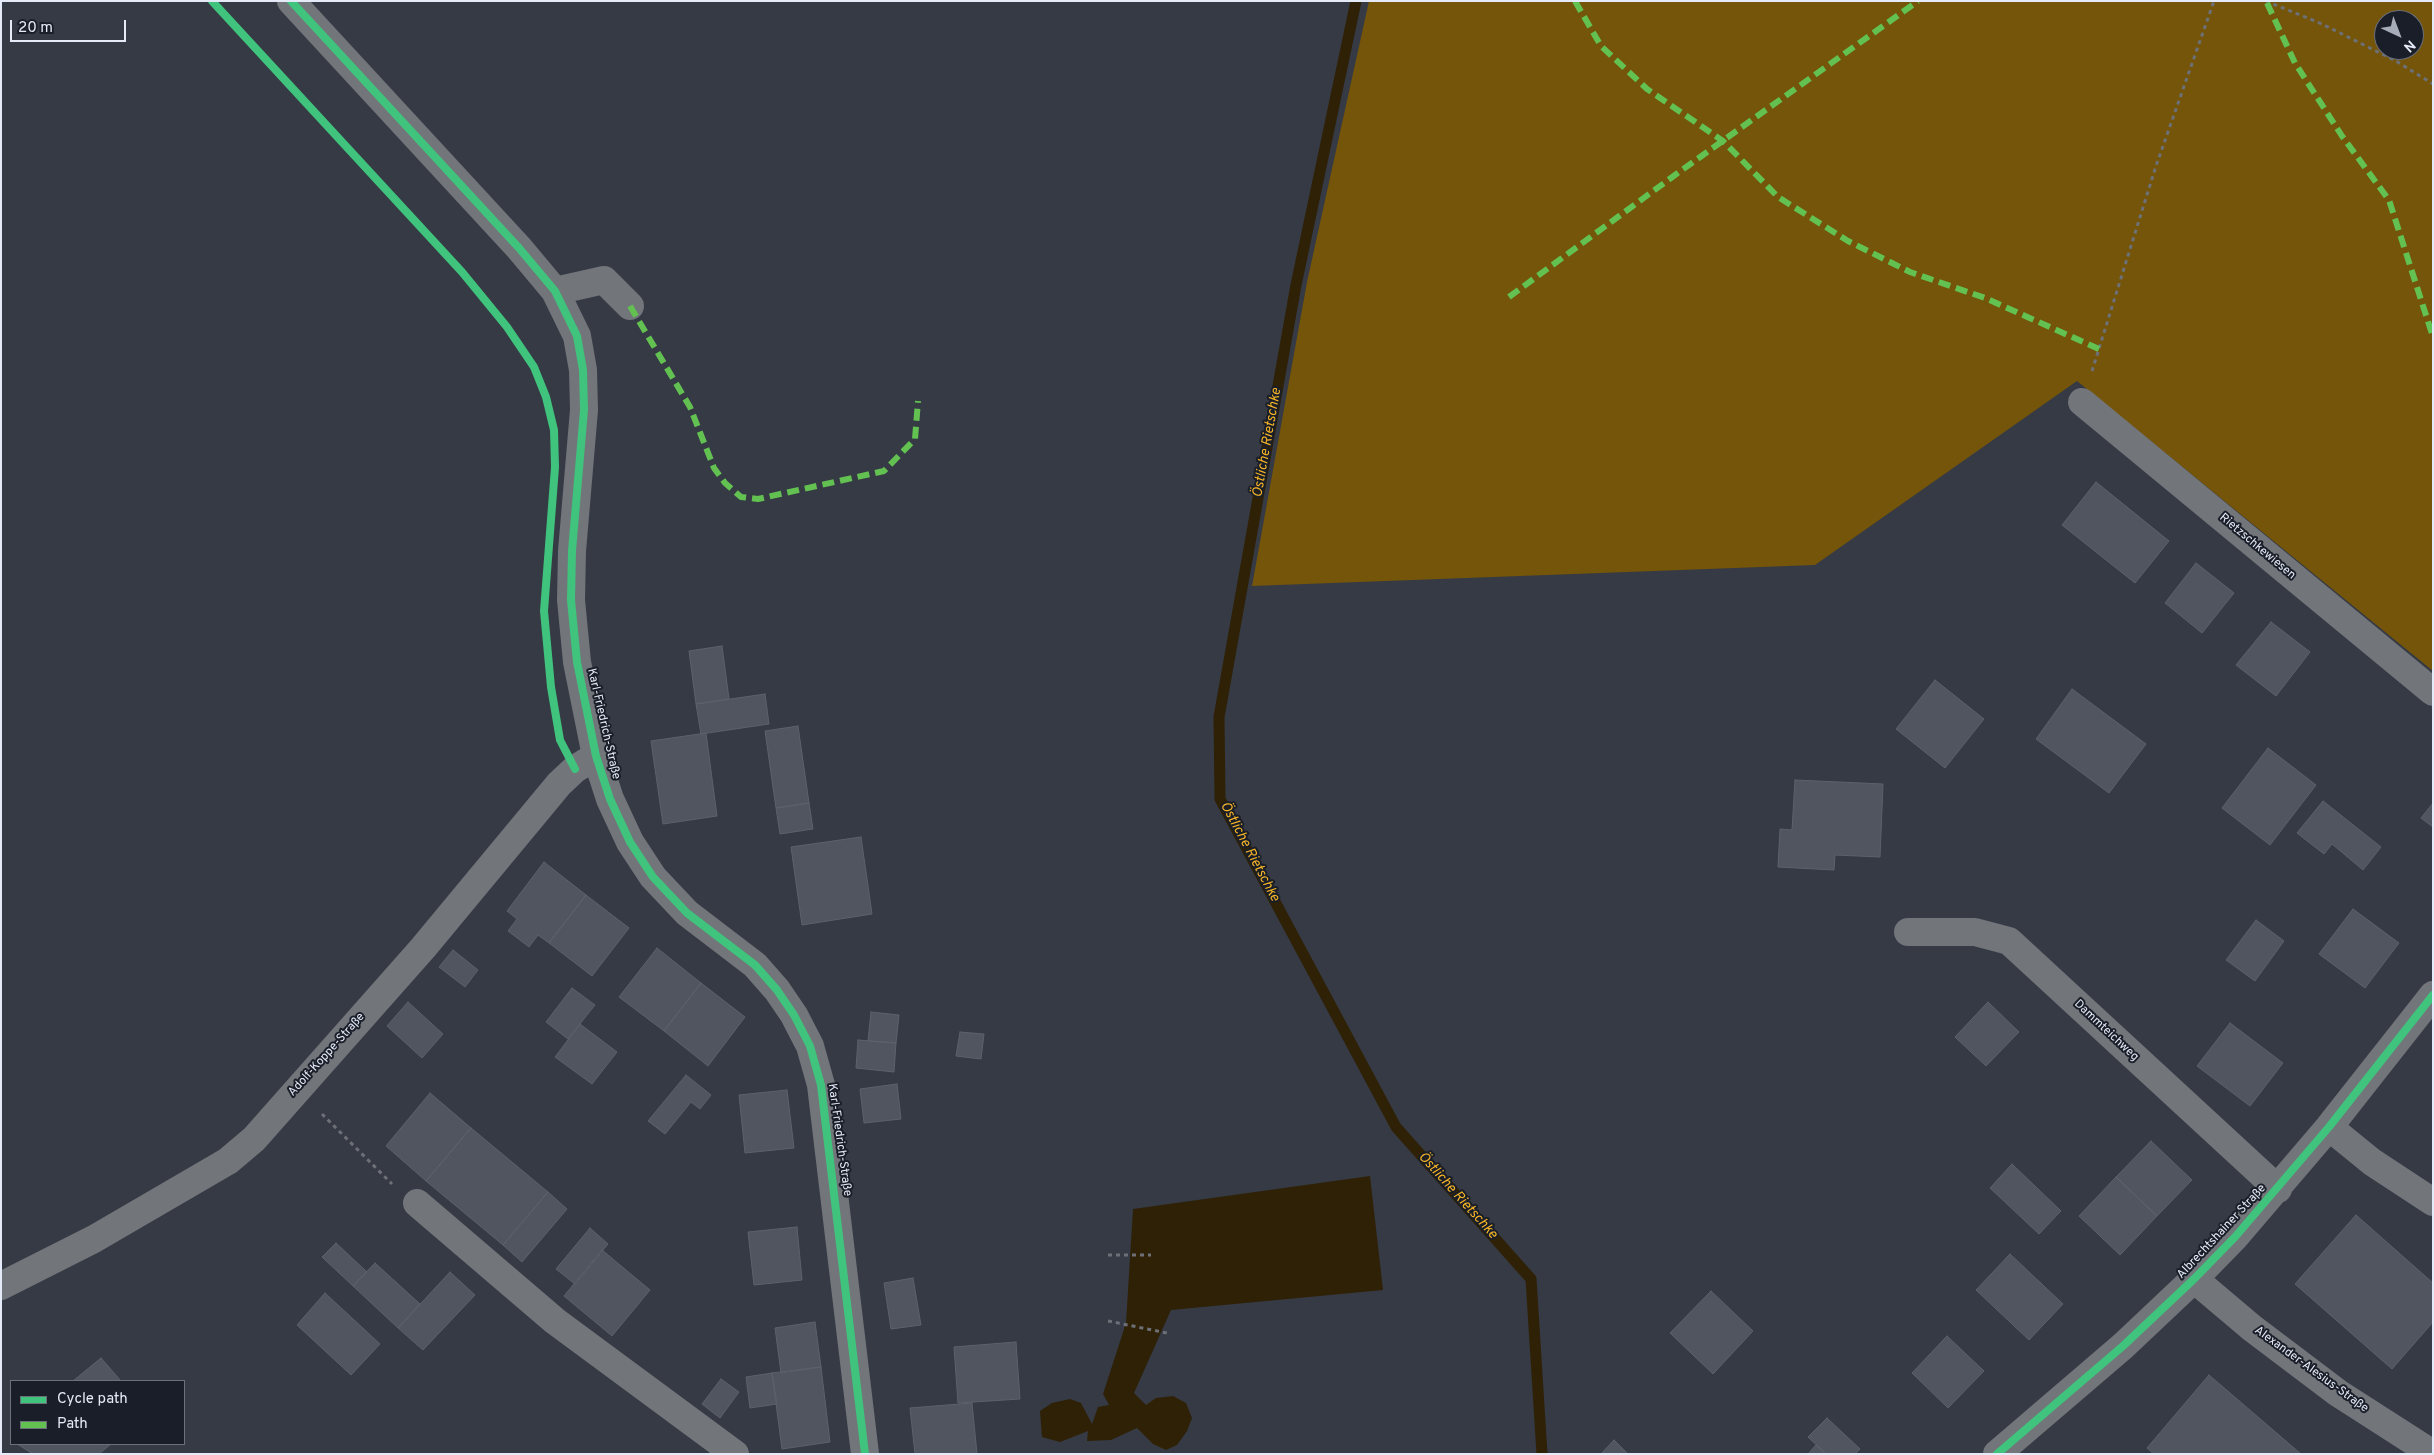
<!DOCTYPE html>
<html>
<head>
<meta charset="utf-8">
<style>
  body { margin:0 }
  #map { position:relative; width:2434px; height:1455px; overflow:hidden; background:#353a45; font-family:Overpass,sans-serif }
  canvas { display:block }
  .frame { position:absolute; inset:0; border:2px solid #e4eaf8; pointer-events:none }
  .legend { position:absolute; left:10px; top:1380px; width:175px; height:65px; box-sizing:border-box; background:#1a1e28; border:1px solid #6b707b; margin:0; padding:6px 9px; list-style:none; font-size:15px; color:#e4eaf8 }
  .legend li { display:flex; align-items:center; gap:10px; height:25px }
  .legend b { width:25px; border:1px solid #6b707b }
  .north { position:absolute; left:2374px; top:10px; width:50px; height:50px; box-sizing:border-box; background:#1a1e28; border:1px solid #6b707b; border-radius:50%; rotate:137deg; font-size:14px; font-weight:700; line-height:20px; text-align:center; color:#e4eaf8 }
  .north::after { content:''; display:block; margin:auto; width:18px; height:22px; background:#a7acb9; clip-path:polygon(50% 0,100% 100%,50% 72%,0 100%) }
  .scale { position:absolute; left:10px; top:20px; width:116px; height:22px; box-sizing:border-box; border:2px solid #e4eaf8; border-top:0; padding-left:6px; font-size:15px; line-height:18px; white-space:nowrap; color:#e4eaf8; -webkit-text-stroke:4px #1a1e28; paint-order:stroke }
</style>
</head>
<body>
<div id="map">
<canvas width="2434" height="1455"></canvas>
<div class="frame"></div>
<ul class="legend">
<li><b style="height:6px;background:#40c37c"></b>Cycle path</li>
<li><b style="height:6px;background:#63c152"></b>Path</li>
</ul>
<div class="north">N</div>
<div class="scale">20 m</div>
</div>
<script>
const c = document.querySelector('canvas').getContext('2d');
c.lineJoin = 'round';
function fillPath(path, color) {
  c.fillStyle = color;
  c.fill(path, 'evenodd');
}
function toPath(rows) {
  const path = new Path2D();
  for (const r of rows) {
    path.moveTo(r[0], r[1]);
    for (let i = 2; i < r.length; i += 2) path.lineTo(r[i], r[i + 1]);
  }
  return path;
}
function strokePath(path, color, width, dash) {
  c.strokeStyle = color;
  c.lineWidth = width;
  c.lineCap = dash ? 'butt' : 'round';
  c.setLineDash(dash || []);
  c.stroke(path);
}
function label(font, color, halo, rows, align = 'center') {
  c.font = font + ' Overpass,sans-serif';
  c.lineWidth = 4;
  c.setLineDash([]);
  c.textBaseline = 'middle';
  c.strokeStyle = halo;
  c.fillStyle = color;
  for (const [text, x, y, turn = 0] of rows) {
    c.save();
    c.translate(x, y);
    c.rotate((+turn || 0) * Math.PI / 180);
    c.textAlign = isNaN(turn) ? turn : align;
    if (halo) c.strokeText(text, 0, 0);
    c.fillText(text, 0, 0);
    c.restore();
  }
}
fillPath(toPath([
  [1369,1,2433,1,2433,671,2077,381,1815,565,1252,586,1307,282],
  [2384,20,2414,20,2414,50,2384,50]
]), '#745509');
fillPath(toPath([
  [1370,1176,1383,1290,1171,1310,1134,1393,1146,1405,1156,1398,1173,1396,1186,1403,1192,1418,1187,1431,1177,1445,1166,1450,1153,1444,1137,1428,1111,1440,1087,1441,1088,1431,1060,1442,1042,1437,1040,1411,1052,1403,1070,1399,1081,1403,1092,1424,1098,1407,1109,1405,1103,1394,1126,1323,1133,1209]
]), '#2f2106');
strokePath(toPath([
  [1356,1,1296,285,1219,717,1220,799,1396,1127,1531,1279,1542,1454]
]), '#2f2106', 11);
const building = toPath([
  [2096,482,2169,541,2135,583,2062,525,2096,482],
  [2196,563,2234,593,2202,633,2165,603,2196,563],
  [2271,622,2310,652,2276,696,2236,665,2271,622],
  [722,646,729,699,696,704,689,651,722,646],
  [1935,680,1984,719,1945,768,1896,729,1935,680],
  [2072,689,2146,744,2109,793,2036,739,2072,689],
  [765,694,769,724,701,734,696,704,765,694],
  [798,726,809,803,776,808,765,731,798,726],
  [706,733,717,816,663,824,651,741,706,733],
  [2268,748,2316,785,2270,845,2222,808,2268,748],
  [1795,780,1883,784,1880,857,1835,855,1834,870,1778,867,1780,829,1792,830,1795,780],
  [2323,801,2381,847,2363,870,2332,844,2324,854,2297,833,2323,801],
  [809,803,813,829,780,834,776,808,809,803],
  [2433,803,2433,827,2421,818,2433,803],
  [861,837,872,914,802,925,791,847,861,837],
  [544,862,586,895,549,943,538,935,529,947,508,931,517,919,507,911,544,862],
  [586,895,629,928,592,976,549,943,586,895],
  [2353,909,2399,943,2365,988,2319,954,2353,909],
  [2256,920,2284,941,2255,981,2226,960,2256,920],
  [657,948,701,983,664,1031,619,997,657,948],
  [453,950,478,970,465,987,439,967,453,950],
  [701,983,745,1017,708,1066,664,1031,701,983],
  [572,988,595,1005,568,1039,546,1022,572,988],
  [408,1002,443,1034,422,1058,387,1026,408,1002],
  [1988,1002,2019,1032,1986,1066,1955,1037,1988,1002],
  [871,1012,899,1015,896,1043,868,1041,871,1012],
  [2230,1023,2283,1063,2250,1106,2197,1066,2230,1023],
  [580,1024,617,1052,592,1084,555,1057,580,1024],
  [960,1032,984,1034,981,1059,956,1056,960,1032],
  [858,1040,896,1043,894,1072,856,1068,858,1040],
  [686,1075,711,1095,700,1109,691,1102,665,1134,648,1121,686,1075],
  [897,1084,901,1119,864,1123,860,1089,897,1084],
  [787,1090,794,1148,745,1153,739,1095,787,1090],
  [430,1093,471,1128,426,1181,386,1146,430,1093],
  [471,1128,548,1192,503,1245,426,1181,471,1128],
  [2151,1141,2192,1180,2157,1216,2116,1177,2151,1141],
  [2012,1164,2061,1211,2039,1234,1990,1188,2012,1164],
  [2116,1177,2157,1216,2120,1255,2079,1216,2116,1177],
  [548,1192,567,1209,522,1262,503,1245,548,1192],
  [2356,1215,2433,1283,2433,1322,2392,1369,2295,1284,2356,1215],
  [797,1227,802,1280,754,1285,748,1232,797,1227],
  [590,1228,608,1244,575,1284,556,1269,590,1228],
  [336,1243,367,1272,353,1286,322,1257,336,1243],
  [602,1250,650,1290,612,1336,564,1296,602,1250],
  [2010,1254,2063,1304,2029,1340,1976,1290,2010,1254],
  [375,1263,420,1304,398,1328,353,1286,375,1263],
  [450,1272,475,1295,423,1350,398,1328,450,1272],
  [913,1278,921,1325,891,1329,884,1283,913,1278],
  [1711,1291,1753,1331,1713,1374,1670,1333,1711,1291],
  [325,1293,380,1344,351,1375,297,1325,325,1293],
  [815,1322,821,1367,781,1373,775,1328,815,1322],
  [1947,1336,1984,1371,1948,1408,1912,1373,1947,1336],
  [1016,1342,1020,1399,958,1403,954,1347,1016,1342],
  [101,1358,121,1381,73,1381,101,1358],
  [821,1367,830,1442,782,1449,772,1373,821,1367],
  [772,1373,777,1404,750,1408,746,1377,772,1373],
  [2209,1375,2301,1454,2154,1454,2147,1448,2209,1375],
  [721,1379,739,1392,720,1418,702,1404,721,1379],
  [972,1403,977,1454,915,1454,910,1408,972,1403],
  [1827,1418,1860,1449,1855,1454,1826,1454,1808,1437,1827,1418],
  [1614,1440,1628,1454,1601,1454,1614,1440],
  [17,1444,111,1444,99,1454,33,1454,17,1444],
  [1816,1445,1826,1454,1808,1454,1816,1445]
]);
fillPath(building, '#51555f');
strokePath(building, '#5d616b', 1);
strokePath(toPath([
  [2266,1,2322,24,2396,61,2433,84],
  [2092,371,2156,166,2214,1],
  [322,1114,392,1184],
  [1108,1255,1151,1255],
  [1108,1321,1167,1333]
]), '#6e7077', 3, [4, 4]);
strokePath(toPath([
  [291,1,519,248,555,291,577,336,583,370,584,410,572,551,571,600,577,662,596,756,610,799,630,842,653,877,687,913,755,965,777,990,794,1015,810,1046,821,1085,865,1454],
  [555,291,604,280,630,306],
  [2082,402,2433,692],
  [1908,932,1975,932,2009,941,2278,1189],
  [2329,1127,2372,1162,2433,1202],
  [417,1203,555,1321,735,1454],
  [2194,1279,2252,1328,2338,1393,2433,1454],
  [1,1286,94,1239,228,1161,254,1139,423,948,559,784,575,769,596,756],
  [1997,1454,2123,1346,2194,1279,2235,1237,2329,1127,2433,995]
]), '#72757a', 28);
strokePath(toPath([
  [1575,1,1601,46,1647,89,1723,141,1778,197,1848,241,1910,272,1985,298,2099,349],
  [2267,3,2295,63,2342,136,2389,200,2433,337],
  [1509,297,1675,175,1918,1],
  [630,306,690,407,714,468,725,483,741,497,758,499,884,471,915,439,918,401]
]), '#63c152', 6, [12, 6]);
strokePath(toPath([
  [212,1,462,272,507,327,534,367,546,397,554,430,555,467,544,611,551,687,560,740,575,769],
  [291,1,519,248,555,291,577,336,583,370,584,410,572,551,571,600,577,662,596,756,610,799,630,842,653,877,687,913,755,965,777,990,794,1015,810,1046,821,1085,865,1454],
  [1997,1454,2123,1346,2194,1279,2235,1237,2329,1127,2433,995]
]), '#40c37c', 8);
label('12px', '#e4eaf8', '#1a1e28', [
  ["Rietzschkewiesen",2257,547,40],
  ["Karl-Friedrich-Straße",603,724,77],
  ["Dammteichweg",2106,1031,43],
  ["Adolf-Koppe-Straße",327,1055,-48],
  ["Karl-Friedrich-Straße",839,1140,82],
  ["Albrechtshainer Straße",2222,1232,-47],
  ["Alexander-Alesius-Straße",2311,1370,36]
]);
label('italic 14px', '#f6b526', '#1a1e28', [
  ["Östliche Rietschke",1268,443,-80],
  ["Östliche Rietschke",1249,852,62],
  ["Östliche Rietschke",1457,1196,48]
]);
</script>
</body>
</html>
